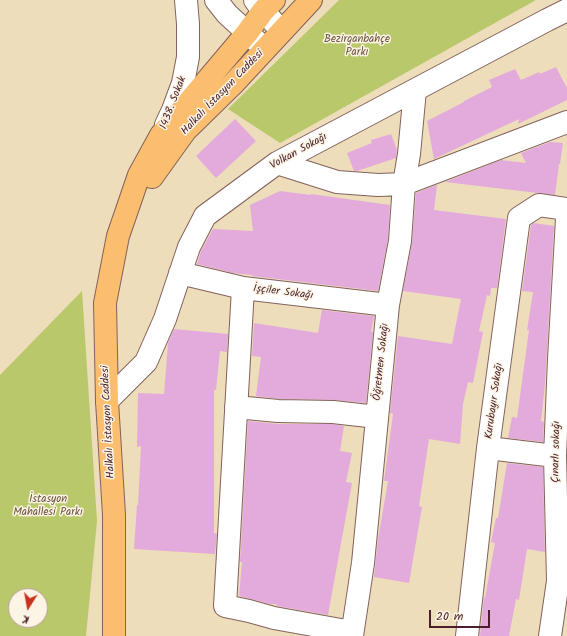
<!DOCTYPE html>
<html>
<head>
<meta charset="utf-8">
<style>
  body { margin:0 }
  #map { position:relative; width:567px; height:636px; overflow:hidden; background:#eeddba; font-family:Kalam,sans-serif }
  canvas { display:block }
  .north { position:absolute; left:8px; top:588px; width:40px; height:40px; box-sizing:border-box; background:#fcf5e5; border:1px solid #b59f9b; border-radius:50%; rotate:191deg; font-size:11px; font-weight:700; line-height:16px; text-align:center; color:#4a1f2b }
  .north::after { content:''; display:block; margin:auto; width:14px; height:18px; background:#c8321e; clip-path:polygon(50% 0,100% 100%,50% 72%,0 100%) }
  .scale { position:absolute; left:429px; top:610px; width:61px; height:18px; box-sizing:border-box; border:2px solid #4a1f2b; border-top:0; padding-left:5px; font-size:12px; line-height:14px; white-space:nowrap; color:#4a1f2b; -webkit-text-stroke:3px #fcf5e5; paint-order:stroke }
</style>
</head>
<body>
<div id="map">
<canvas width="567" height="636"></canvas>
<div class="north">K</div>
<div class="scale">20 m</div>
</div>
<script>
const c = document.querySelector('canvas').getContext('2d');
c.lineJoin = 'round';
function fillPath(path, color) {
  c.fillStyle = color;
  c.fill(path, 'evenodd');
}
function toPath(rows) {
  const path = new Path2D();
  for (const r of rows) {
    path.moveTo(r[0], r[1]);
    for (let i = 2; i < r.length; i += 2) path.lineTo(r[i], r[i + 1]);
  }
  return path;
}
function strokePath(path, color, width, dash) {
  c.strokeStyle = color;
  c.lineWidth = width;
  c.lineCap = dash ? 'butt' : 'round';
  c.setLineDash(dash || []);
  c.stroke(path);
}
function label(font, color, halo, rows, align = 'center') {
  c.font = font + ' Kalam,sans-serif';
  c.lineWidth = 3;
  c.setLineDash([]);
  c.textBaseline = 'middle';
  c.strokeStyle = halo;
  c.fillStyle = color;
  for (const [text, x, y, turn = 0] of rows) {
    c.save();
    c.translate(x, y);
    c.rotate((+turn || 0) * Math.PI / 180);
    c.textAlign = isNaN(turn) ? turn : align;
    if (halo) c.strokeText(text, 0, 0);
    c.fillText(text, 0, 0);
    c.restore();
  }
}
fillPath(toPath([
  [339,0,536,0,280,143,228,109],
  [82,291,97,521,86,636,0,636,0,375],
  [16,596,40,596,40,620,16,620]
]), '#b9c86a');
fillPath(toPath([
  [556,67,567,88,567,100,518,124,519,119,434,159,427,121,464,102,464,101,492,87,489,80,515,69,521,80,539,72,540,74],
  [235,119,256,141,216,178,196,156],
  [391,134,397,150,396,158,357,171,354,171,347,153,372,143,371,140],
  [550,142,563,143,560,164,559,164,555,195,445,182,501,160,526,163,521,153],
  [436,185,437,185,434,210,506,219,497,288,491,288,490,296,487,295,479,331,483,332,473,383,468,382,463,404,460,444,429,439,419,506,422,507,409,583,374,577,378,539,388,481,384,481,393,414,390,413,398,336,452,344,461,299,403,291,412,243,416,193],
  [280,191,311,195,311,194,390,205,388,239,378,291,252,276,252,275,233,273,197,264,201,251,213,229,253,231,250,205],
  [534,223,554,226,545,384,541,421,544,422,543,442,508,438,512,417,517,418,529,330,527,330,533,292,522,291,531,225],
  [322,310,374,316,371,332,373,332,366,403,333,400,279,399,256,396,261,357,252,356,254,323,318,333],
  [174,329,228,334,227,352,220,351,216,390,214,390,214,533,217,534,215,554,134,549,137,505,138,505,141,446,137,447,138,393,164,394,168,343],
  [248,421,278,424,332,424,344,426,340,451,352,453,346,482,352,483,328,615,277,606,276,604,270,604,239,596,242,562,240,562],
  [507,463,543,467,545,552,527,549,519,600,516,599,509,636,480,636,484,597,485,598,495,543,491,542,496,518,498,518]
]), '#e3aadc');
const minor = toPath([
  [216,0,227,14,265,49],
  [255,0,263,11,282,31],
  [166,125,173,110,183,83,188,57,188,24,186,0],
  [277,163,337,182,378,185,404,184,567,122],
  [180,273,243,288,388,305],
  [243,288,225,606,249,611,274,618,352,632],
  [107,401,146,362,165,319,189,247,205,216,277,163,547,20,567,10],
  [236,407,278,411,333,412,377,417],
  [488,448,555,456],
  [352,636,363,563,388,305,400,241,404,184,409,154,415,90],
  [467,636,488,448,519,218,539,205,567,209],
  [550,636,558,581,555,456,559,359,567,219]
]);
const major = toPath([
  [152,177,185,131,232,85,311,0],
  [114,636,114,515,107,401,105,303,118,236,127,210,139,175,161,135,247,33,263,11,274,0]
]);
strokePath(minor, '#83625d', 24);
strokePath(major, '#83625d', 24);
strokePath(minor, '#fff', 22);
strokePath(major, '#fbbd6e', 22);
label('11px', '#6b523e', '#fcf5e5', [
  ["Bezirganbahçe",357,40],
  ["Parkı",357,53],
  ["İstasyon",48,500],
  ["Mahallesi Parkı",48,513]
]);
label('11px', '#4a1f2b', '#fcf5e5', [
  ["Halkalı İstasyon Caddesi",223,93,-46],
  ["1438. Sokak",174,103,-69],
  ["Volkan Sokağı",299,152,-29],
  ["İşçiler Sokağı",283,293,7],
  ["Öğretmen Sokağı",382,362,-84],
  ["Kurubayır Sokağı",495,401,-82],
  ["Halkalı İstasyon Caddesi",109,422,-93],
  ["Çınarlı sokağı",557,452,-89]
]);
</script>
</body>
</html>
